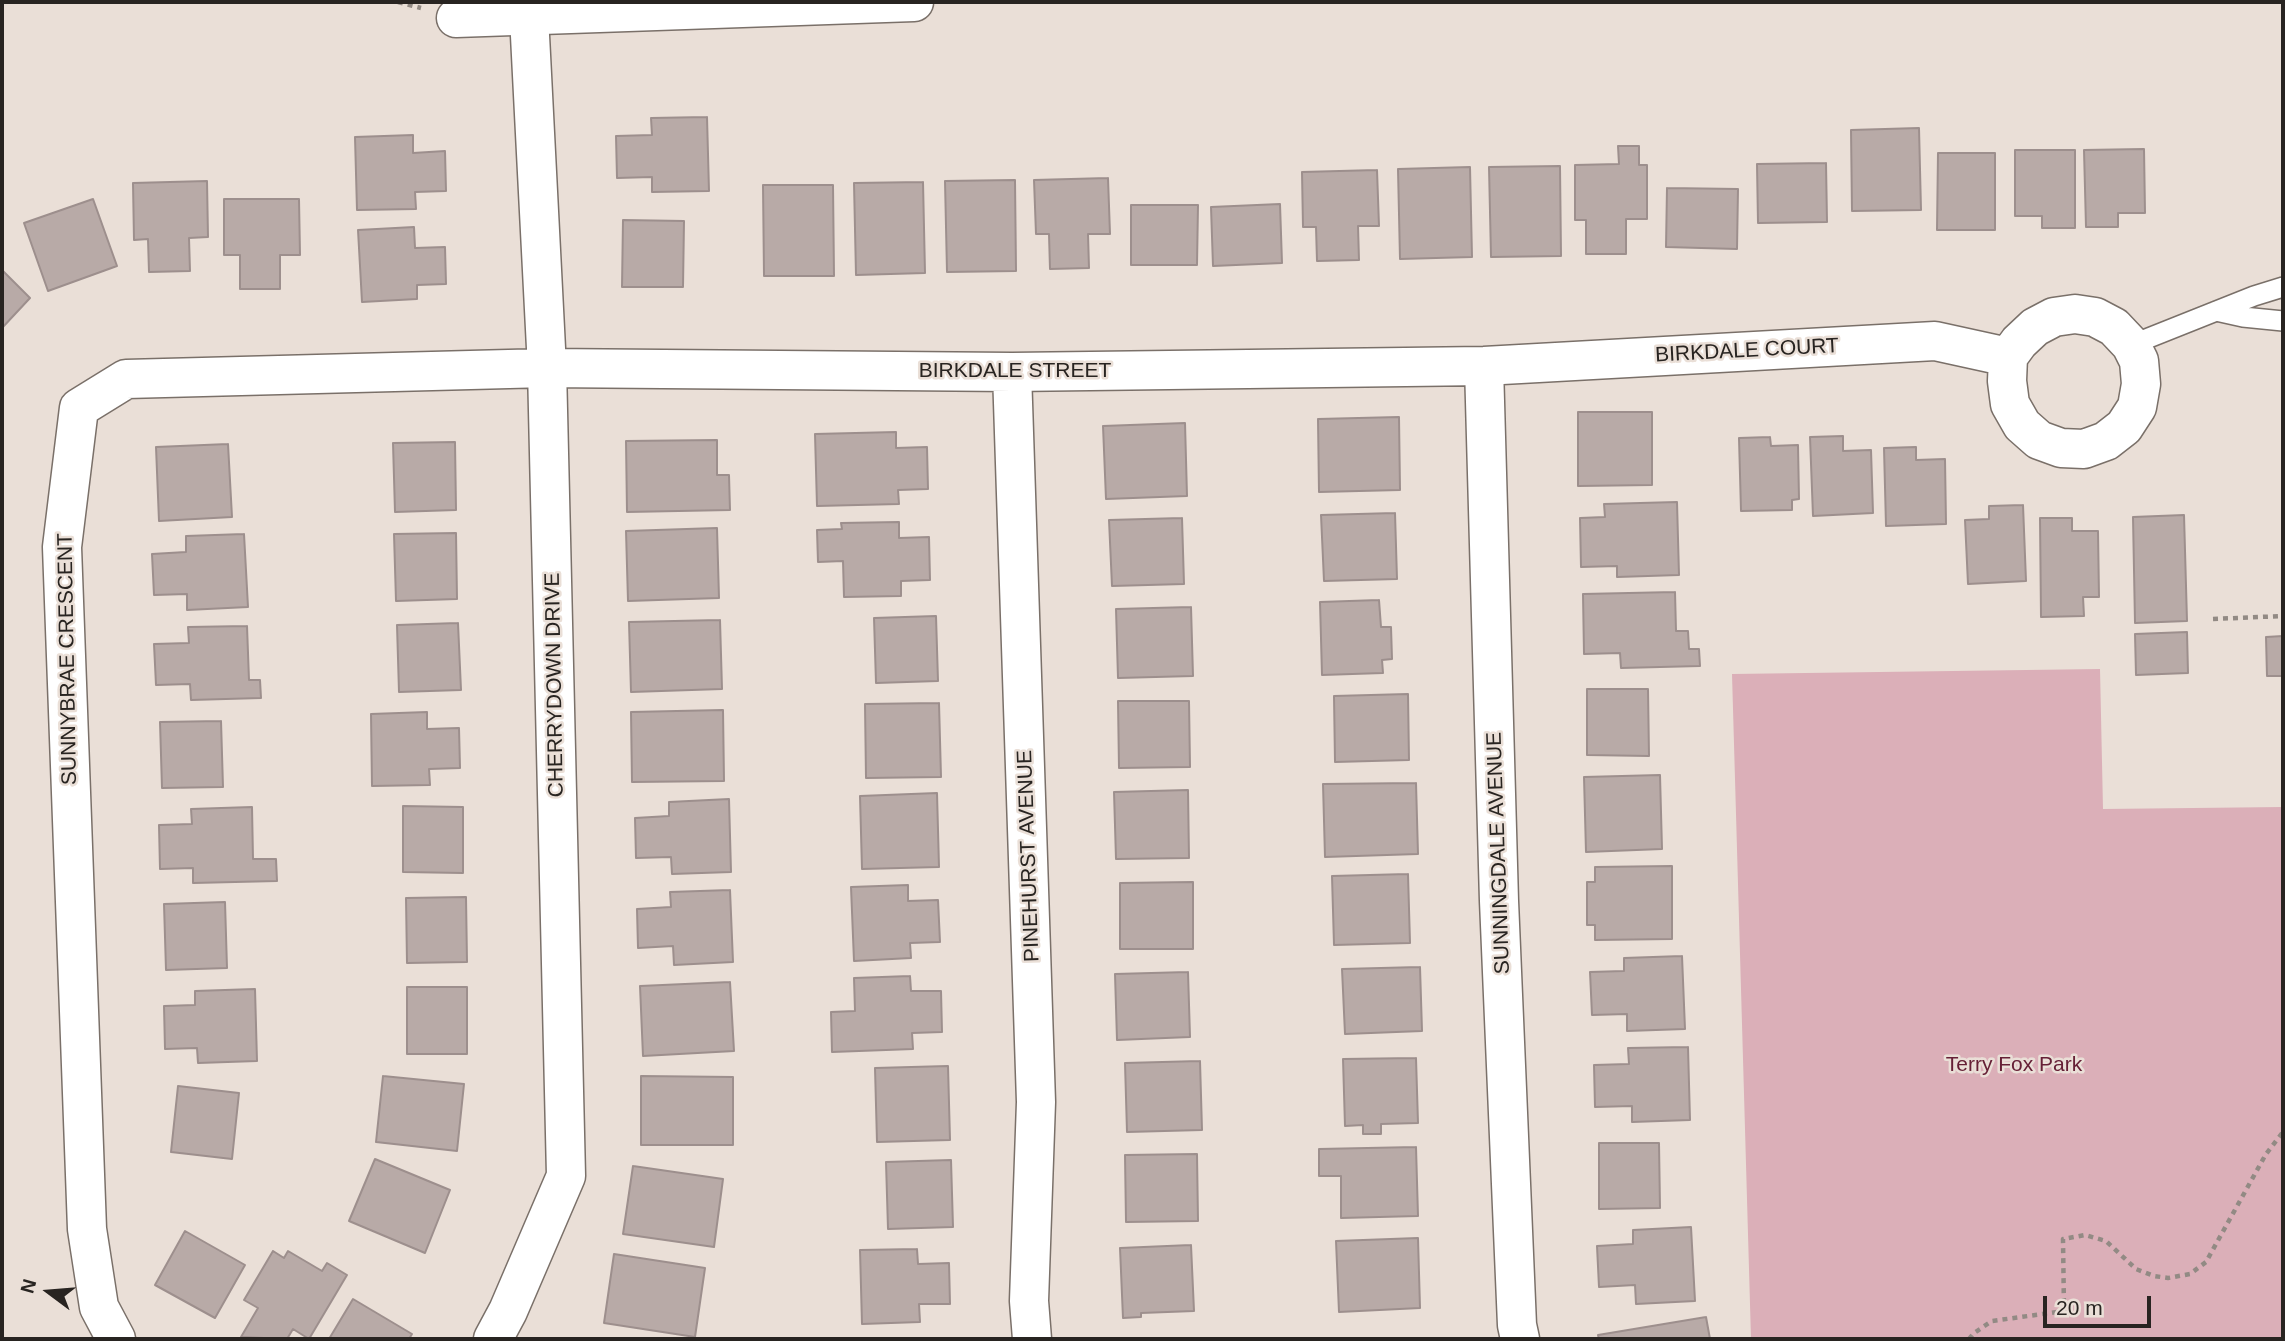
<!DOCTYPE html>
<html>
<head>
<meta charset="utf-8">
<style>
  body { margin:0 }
  #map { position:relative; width:2285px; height:1341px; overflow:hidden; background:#eadfd7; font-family:Arial,sans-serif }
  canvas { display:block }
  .frame { position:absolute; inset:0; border:4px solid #282421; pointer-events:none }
  .north { position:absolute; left:14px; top:1257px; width:70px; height:70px; -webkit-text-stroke:5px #eadfd7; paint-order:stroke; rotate:286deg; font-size:19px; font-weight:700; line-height:28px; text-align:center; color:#282421 }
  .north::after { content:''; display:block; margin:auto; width:24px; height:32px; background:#282421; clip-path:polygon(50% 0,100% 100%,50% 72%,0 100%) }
  .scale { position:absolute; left:2043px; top:1296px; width:108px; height:32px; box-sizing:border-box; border:4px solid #282421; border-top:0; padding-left:9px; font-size:21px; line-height:24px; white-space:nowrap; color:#282421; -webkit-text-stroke:5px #eadfd7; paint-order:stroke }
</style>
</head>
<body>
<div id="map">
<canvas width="2285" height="1341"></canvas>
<div class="frame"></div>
<div class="north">N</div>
<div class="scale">20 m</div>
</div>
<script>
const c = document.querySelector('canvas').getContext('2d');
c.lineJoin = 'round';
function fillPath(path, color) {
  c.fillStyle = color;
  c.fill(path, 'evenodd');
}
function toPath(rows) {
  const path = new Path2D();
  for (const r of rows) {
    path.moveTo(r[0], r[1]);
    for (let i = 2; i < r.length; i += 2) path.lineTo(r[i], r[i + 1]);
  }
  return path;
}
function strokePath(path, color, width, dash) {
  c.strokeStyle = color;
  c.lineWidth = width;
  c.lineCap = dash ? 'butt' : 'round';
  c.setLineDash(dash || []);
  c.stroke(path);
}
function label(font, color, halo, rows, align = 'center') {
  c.font = font + ' Arial,sans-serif';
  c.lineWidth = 5;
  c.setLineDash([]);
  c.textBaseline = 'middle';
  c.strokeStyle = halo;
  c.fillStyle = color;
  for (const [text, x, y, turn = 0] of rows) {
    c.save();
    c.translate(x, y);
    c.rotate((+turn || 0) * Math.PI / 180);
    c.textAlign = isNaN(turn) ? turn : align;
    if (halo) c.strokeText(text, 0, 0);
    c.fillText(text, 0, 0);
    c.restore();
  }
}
fillPath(toPath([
  [2100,669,2103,809,2283,807,2283,1339,1751,1339,1732,674]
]), '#dbafb8');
const building = toPath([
  [707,117,709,191,652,192,652,177,617,178,616,136,652,135,651,118,707,117],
  [1919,128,1921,210,1852,211,1851,130,1919,128],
  [413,135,413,153,445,151,446,191,415,192,416,209,357,210,355,137,413,135],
  [1618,146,1639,146,1639,165,1647,165,1647,219,1626,219,1626,254,1586,254,1586,220,1575,220,1575,165,1619,164,1618,146],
  [2144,149,2145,213,2118,213,2118,227,2086,227,2084,150,2144,149],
  [2015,150,2075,150,2075,228,2042,228,2042,216,2015,216,2015,150],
  [1938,153,1995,153,1995,230,1937,230,1938,153],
  [1826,163,1827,222,1758,223,1757,164,1826,163],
  [1560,166,1561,256,1491,257,1489,167,1560,166],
  [1470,167,1472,257,1400,259,1398,169,1470,167],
  [1377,170,1379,226,1358,226,1359,260,1317,261,1316,227,1303,227,1302,172,1377,170],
  [1108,178,1110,234,1088,234,1089,268,1050,269,1049,234,1036,234,1034,180,1108,178],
  [1015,180,1016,271,947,272,945,181,1015,180],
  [207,181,208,237,189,238,190,271,149,272,148,239,134,240,133,183,207,181],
  [923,182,925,273,856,275,854,183,923,182],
  [763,185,833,185,834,276,764,276,763,185],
  [1667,188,1738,189,1737,249,1666,247,1667,188],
  [93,199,117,266,48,291,24,223,93,199],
  [224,199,299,199,300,255,280,255,280,289,240,289,240,255,224,255,224,199],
  [1280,204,1282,263,1213,266,1211,207,1280,204],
  [1131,205,1198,205,1197,265,1131,265,1131,205],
  [623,220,684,221,683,287,622,287,623,220],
  [414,227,415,248,445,247,446,284,417,285,417,299,362,302,358,230,414,227],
  [2,270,30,298,2,328,2,270],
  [1578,412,1652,412,1652,485,1578,486,1578,412],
  [1399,417,1400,490,1319,492,1318,419,1399,417],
  [1185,423,1187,496,1106,499,1103,426,1185,423],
  [896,432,896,448,927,447,928,489,898,490,899,504,817,506,815,434,896,432],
  [1843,436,1843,451,1871,450,1873,513,1813,516,1810,437,1843,436],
  [1770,437,1771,446,1798,445,1799,499,1792,500,1792,510,1741,511,1739,438,1770,437],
  [717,440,717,475,729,475,730,510,627,512,626,441,717,440],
  [455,442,456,510,395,512,393,443,455,442],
  [228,444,232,517,159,521,156,447,228,444],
  [1916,447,1916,460,1945,459,1946,524,1886,526,1884,448,1916,447],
  [1677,502,1679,575,1617,577,1617,566,1581,567,1580,518,1605,517,1604,504,1677,502],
  [2023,505,2026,581,1968,584,1965,520,1989,519,1989,506,2023,505],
  [1395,513,1397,579,1324,581,1321,515,1395,513],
  [2184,515,2187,621,2135,623,2133,517,2184,515],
  [1182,518,1184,584,1112,586,1109,520,1182,518],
  [2040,518,2072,518,2072,531,2098,531,2099,597,2083,597,2084,616,2041,617,2040,518],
  [899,522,899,538,929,537,930,580,901,581,901,596,844,597,843,561,818,562,817,530,842,529,841,523,899,522],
  [717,528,719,598,628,601,626,531,717,528],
  [456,533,457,599,396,601,394,534,456,533],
  [244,534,248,607,187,610,187,594,154,595,152,554,186,552,186,536,244,534],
  [1675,592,1676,631,1688,631,1689,649,1699,649,1700,666,1621,668,1620,653,1584,654,1583,594,1675,592],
  [1379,600,1381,627,1391,627,1392,659,1382,660,1383,673,1322,675,1320,602,1379,600],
  [1191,607,1193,676,1118,678,1116,609,1191,607],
  [936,616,938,681,876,683,874,618,936,616],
  [720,620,722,689,631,692,629,622,720,620],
  [458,623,461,690,399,692,397,625,458,623],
  [247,626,249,680,260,680,261,698,191,700,190,684,156,685,154,644,189,643,188,627,247,626],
  [2187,632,2188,673,2136,675,2135,634,2187,632],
  [2283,636,2283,676,2267,676,2266,637,2283,636],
  [1587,689,1648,689,1649,756,1587,755,1587,689],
  [1408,694,1409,760,1335,762,1334,696,1408,694],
  [1118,701,1189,701,1190,767,1119,768,1118,701],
  [939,703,941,777,866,778,865,704,939,703],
  [723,710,724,781,632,782,631,712,723,710],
  [427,712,427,729,459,728,460,768,429,769,430,785,372,786,371,714,427,712],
  [221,721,223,787,162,788,160,722,221,721],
  [1660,775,1662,849,1586,852,1584,777,1660,775],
  [1416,783,1418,854,1325,857,1323,784,1416,783],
  [1188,790,1189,858,1116,859,1114,792,1188,790],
  [937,793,939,867,862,869,860,796,937,793],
  [729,799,731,872,672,874,671,857,636,858,635,818,669,816,669,802,729,799],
  [403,806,463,807,463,873,403,872,403,806],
  [252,807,253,859,276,859,277,881,193,883,193,868,160,869,159,825,192,824,191,809,252,807],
  [1672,866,1672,939,1595,940,1595,925,1587,925,1587,882,1595,882,1595,867,1672,866],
  [1408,874,1410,943,1334,945,1332,876,1408,874],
  [1193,882,1193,949,1120,949,1120,883,1193,882],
  [908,885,908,901,938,900,940,942,910,943,911,958,854,961,851,887,908,885],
  [730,890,733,962,674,965,673,946,638,948,637,909,671,907,670,892,730,890],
  [466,897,467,962,407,963,406,898,466,897],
  [225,902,227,968,166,970,164,904,225,902],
  [1682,956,1685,1029,1627,1031,1627,1014,1592,1015,1590,972,1624,971,1624,958,1682,956],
  [1420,967,1422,1031,1345,1034,1342,969,1420,967],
  [1188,972,1190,1037,1117,1040,1115,974,1188,972],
  [910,976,911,991,941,991,942,1032,912,1033,913,1049,832,1052,831,1012,855,1011,854,978,910,976],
  [730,982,734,1051,643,1056,640,986,730,982],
  [407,987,467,987,467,1054,407,1054,407,987],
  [255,989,257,1061,198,1063,197,1048,165,1049,164,1006,195,1005,195,991,255,989],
  [1688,1047,1690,1120,1632,1122,1632,1106,1595,1107,1594,1065,1629,1064,1628,1048,1688,1047],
  [1416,1058,1418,1123,1381,1124,1381,1134,1363,1134,1363,1125,1345,1126,1343,1059,1416,1058],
  [1200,1061,1202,1130,1127,1132,1125,1063,1200,1061],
  [948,1066,950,1140,877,1142,875,1068,948,1066],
  [383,1076,464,1084,457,1151,376,1142,383,1076],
  [641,1076,733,1077,733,1145,641,1145,641,1076],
  [178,1086,239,1093,232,1159,171,1152,178,1086],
  [1599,1143,1659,1143,1660,1208,1599,1209,1599,1143],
  [1416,1147,1418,1216,1341,1218,1341,1176,1319,1176,1319,1149,1416,1147],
  [1197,1154,1198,1221,1126,1222,1125,1155,1197,1154],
  [375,1159,450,1190,425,1253,349,1221,375,1159],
  [951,1160,953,1227,888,1229,886,1162,951,1160],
  [633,1166,723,1179,714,1247,623,1234,633,1166],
  [1691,1227,1695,1301,1636,1304,1635,1285,1599,1287,1597,1246,1633,1244,1633,1230,1691,1227],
  [185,1231,245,1265,215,1318,155,1285,185,1231],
  [1418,1238,1420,1308,1339,1312,1336,1241,1418,1238],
  [1191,1245,1194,1311,1141,1313,1141,1317,1123,1318,1120,1248,1191,1245],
  [917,1249,918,1264,949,1263,950,1304,919,1304,920,1322,862,1324,860,1250,917,1249],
  [273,1251,284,1258,288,1251,322,1271,327,1263,347,1275,309,1339,293,1329,287,1339,241,1337,258,1308,244,1300,273,1251],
  [614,1254,705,1268,695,1337,604,1323,614,1254],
  [353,1299,412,1334,409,1339,329,1339,353,1299],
  [1706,1317,1710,1339,1599,1339,1598,1335,1706,1317]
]);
fillPath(building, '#b8aaa7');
strokePath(building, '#9d8f8d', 2);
const lane = toPath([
  [2216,311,2243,317,2283,321],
  [2131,345,2254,296,2283,287]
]);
const street = toPath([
  [1484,366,1499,901,1517,1325,1520,1339],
  [1012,372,1036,1102,1029,1301,1032,1339],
  [116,1339,99,1307,87,1229,62,547,79,408,126,379,547,368,1012,372,1484,366,1935,341,2008,357,2007,381,2010,404,2022,425,2039,440,2061,448,2084,449,2106,441,2124,427,2137,407,2141,384,2139,361,2131,345,2114,327,2095,317,2075,314,2054,317,2035,327,2019,342,2008,357],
  [493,1339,508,1311,566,1176,547,368,529,16]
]);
const secondary = toPath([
  [456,18,914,2]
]);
strokePath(lane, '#7a7069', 22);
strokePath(street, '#7a7069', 41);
strokePath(secondary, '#7a7069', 41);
strokePath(toPath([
  [398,2,421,8],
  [2213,619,2283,616],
  [1969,1339,1974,1333,1992,1321,2064,1311,2063,1239,2085,1235,2106,1241,2136,1269,2154,1276,2168,1278,2190,1274,2206,1262,2266,1154,2283,1132]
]), '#928a84', 4.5, [5, 5]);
strokePath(lane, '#fff', 19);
strokePath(street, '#fff', 38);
strokePath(secondary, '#fff', 38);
label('21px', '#282421', '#eadfd7', [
  ["BIRKDALE COURT",1747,351,-3],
  ["BIRKDALE STREET",1015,371],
  ["SUNNYBRAE CRESCENT",68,659,-91],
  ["CHERRYDOWN DRIVE",555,685,-91],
  ["SUNNINGDALE AVENUE",1499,853,-92],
  ["PINEHURST AVENUE",1029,856,-92]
]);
label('21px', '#662036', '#eadfd7', [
  ["Terry Fox Park",2014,1065]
]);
</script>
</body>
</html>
